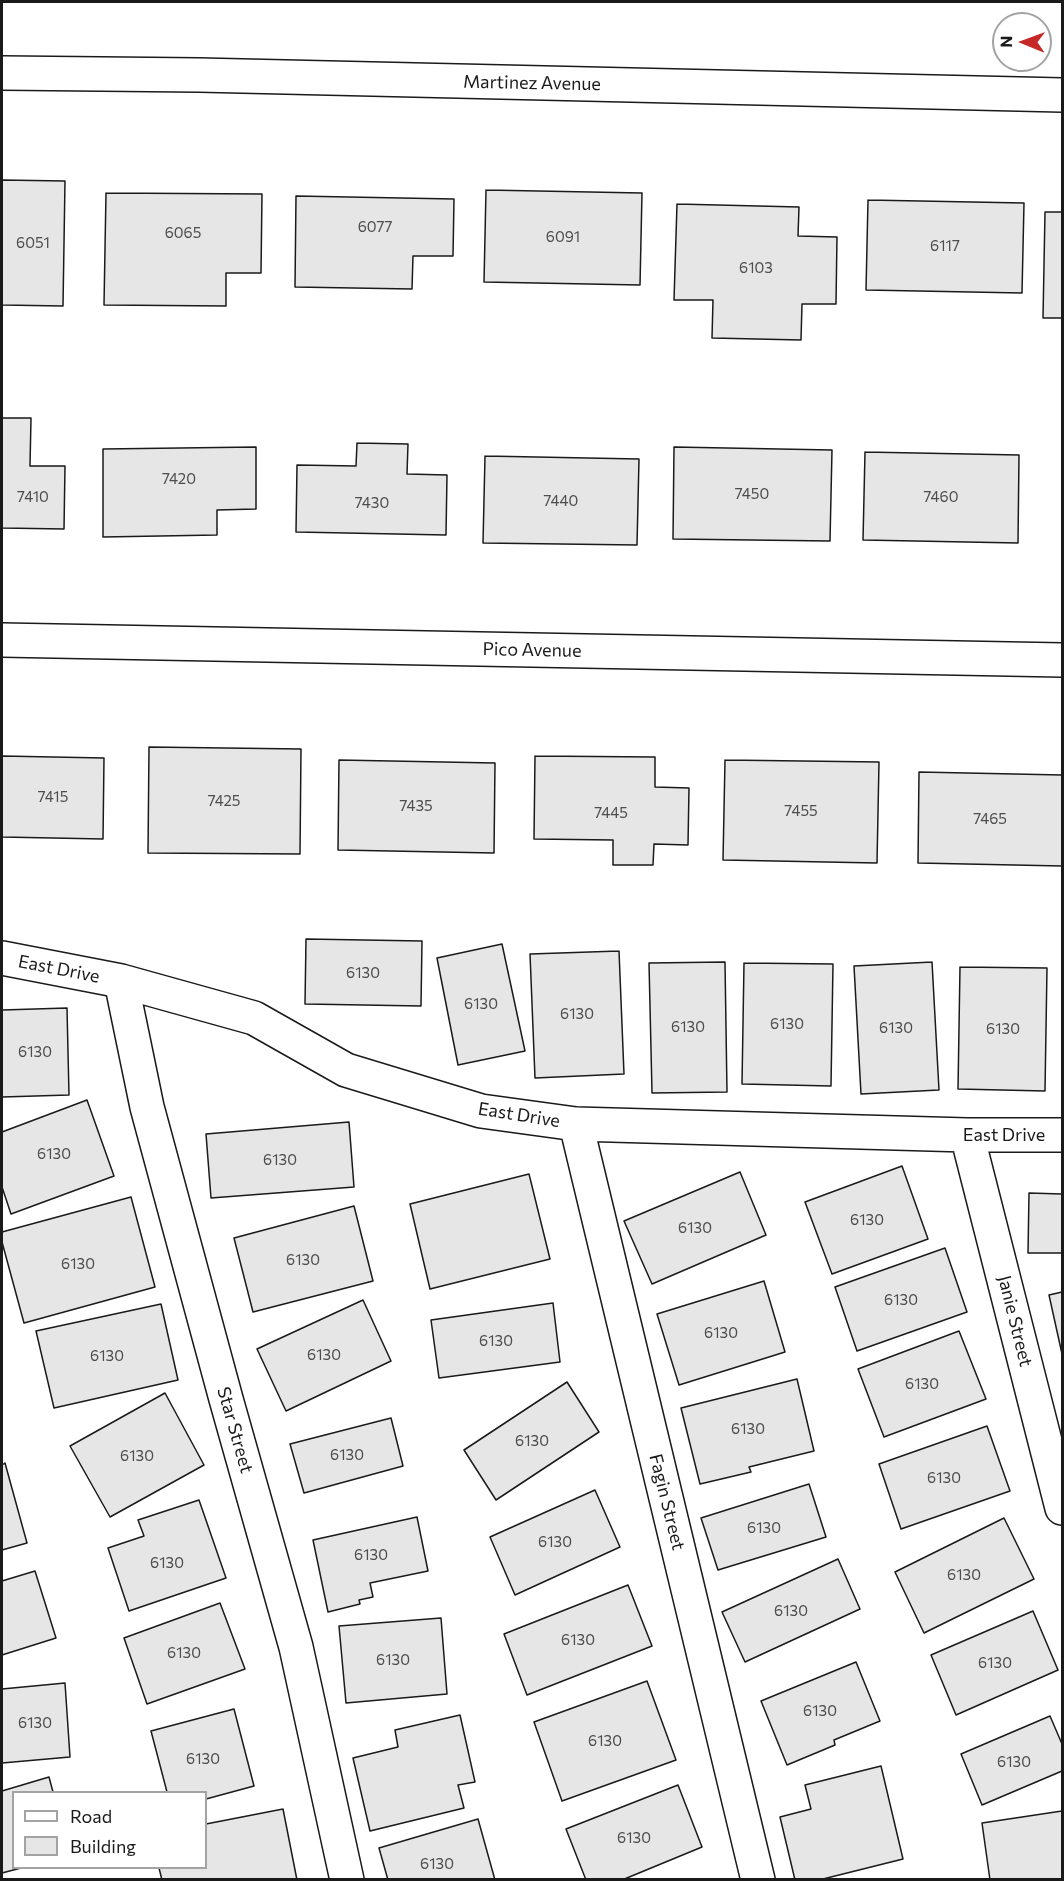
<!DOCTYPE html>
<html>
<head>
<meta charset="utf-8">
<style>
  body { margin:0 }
  #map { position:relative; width:1064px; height:1881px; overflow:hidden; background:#fff; font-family:Commissioner,sans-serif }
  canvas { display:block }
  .frame { position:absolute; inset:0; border:3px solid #1a1a1a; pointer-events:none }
  .legend { position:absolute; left:12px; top:1791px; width:195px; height:78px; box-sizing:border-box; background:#fff; border:2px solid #a3a3a3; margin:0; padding:8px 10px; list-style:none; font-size:18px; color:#1a1a1a }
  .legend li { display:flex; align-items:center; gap:12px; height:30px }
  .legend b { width:30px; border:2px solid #a3a3a3 }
  .north { position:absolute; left:992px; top:12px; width:60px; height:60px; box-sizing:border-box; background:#fff; border:2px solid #a3a3a3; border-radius:50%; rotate:271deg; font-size:16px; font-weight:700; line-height:24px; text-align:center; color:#1a1a1a }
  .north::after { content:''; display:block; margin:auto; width:21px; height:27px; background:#c62828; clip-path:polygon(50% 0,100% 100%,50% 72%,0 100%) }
</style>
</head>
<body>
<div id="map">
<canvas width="1064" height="1881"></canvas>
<div class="frame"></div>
<ul class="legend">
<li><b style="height:8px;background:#fff"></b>Road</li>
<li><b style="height:16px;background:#e6e6e6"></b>Building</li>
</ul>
<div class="north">N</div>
</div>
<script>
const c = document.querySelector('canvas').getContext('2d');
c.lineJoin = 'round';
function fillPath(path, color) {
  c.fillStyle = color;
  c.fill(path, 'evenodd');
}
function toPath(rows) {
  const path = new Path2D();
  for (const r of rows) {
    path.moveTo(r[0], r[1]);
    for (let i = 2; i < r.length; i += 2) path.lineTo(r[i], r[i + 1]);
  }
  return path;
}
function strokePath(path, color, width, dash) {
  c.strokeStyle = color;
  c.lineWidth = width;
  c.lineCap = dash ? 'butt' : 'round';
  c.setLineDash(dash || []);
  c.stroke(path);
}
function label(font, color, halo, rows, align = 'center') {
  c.font = font + ' Commissioner,sans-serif';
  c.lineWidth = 4.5;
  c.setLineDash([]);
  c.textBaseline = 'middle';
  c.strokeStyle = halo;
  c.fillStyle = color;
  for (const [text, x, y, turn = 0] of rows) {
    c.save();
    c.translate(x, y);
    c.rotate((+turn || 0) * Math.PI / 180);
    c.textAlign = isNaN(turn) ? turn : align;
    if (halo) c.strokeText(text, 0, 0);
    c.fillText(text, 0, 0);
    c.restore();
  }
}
const building = toPath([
  [2,180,65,181,63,306,2,305,2,180],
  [486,190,642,193,640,285,484,282,486,190],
  [106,193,262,194,261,273,226,273,226,306,104,305,106,193],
  [296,196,454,199,453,256,413,256,412,289,295,287,296,196],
  [868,200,1024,203,1022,293,866,290,868,200],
  [677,204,799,207,798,236,837,237,836,304,802,304,801,340,712,338,713,300,674,300,677,204],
  [1045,212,1062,212,1062,318,1043,318,1045,212],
  [2,418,31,418,30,466,65,466,64,529,2,528,2,418],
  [357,443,408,444,407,474,447,475,446,535,296,532,297,465,356,466,357,443],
  [256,447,256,509,217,510,217,535,103,537,103,449,256,447],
  [674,447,832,450,830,541,673,539,674,447],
  [865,452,1019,455,1018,543,863,540,865,452],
  [485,456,639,459,637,545,483,543,485,456],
  [149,747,301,749,300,854,148,853,149,747],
  [2,756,104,758,103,839,2,837,2,756],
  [535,756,655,757,655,787,689,788,688,845,654,844,653,865,613,865,613,840,534,839,535,756],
  [339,760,495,763,494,853,338,850,339,760],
  [725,760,879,762,877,863,723,860,725,760],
  [919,772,1062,775,1062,866,918,863,919,772],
  [306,939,422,941,421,1006,305,1004,306,939],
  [502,944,525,1051,458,1065,437,958,502,944],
  [619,951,624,1074,535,1078,530,954,619,951],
  [725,962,727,1092,652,1093,649,963,725,962],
  [932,962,939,1090,861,1094,854,966,932,962],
  [744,963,833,964,831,1086,742,1084,744,963],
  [960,967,1047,968,1045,1091,958,1089,960,967],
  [67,1008,69,1095,2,1097,2,1010,67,1008],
  [87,1100,114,1176,11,1214,2,1187,2,1132,87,1100],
  [349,1122,354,1187,211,1198,206,1134,349,1122],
  [902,1166,928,1239,832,1274,805,1202,902,1166],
  [740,1172,766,1235,652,1284,624,1221,740,1172],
  [529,1174,550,1259,430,1289,410,1204,529,1174],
  [1029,1193,1062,1194,1062,1253,1028,1253,1029,1193],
  [131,1197,155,1287,24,1323,2,1242,2,1232,131,1197],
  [354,1206,373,1281,253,1312,234,1238,354,1206],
  [945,1248,967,1312,857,1351,835,1287,945,1248],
  [764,1281,785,1352,679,1385,657,1314,764,1281],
  [1062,1292,1062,1354,1049,1295,1062,1292],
  [363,1300,391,1361,286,1411,257,1349,363,1300],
  [553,1303,560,1362,439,1378,431,1320,553,1303],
  [161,1304,178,1380,54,1408,36,1331,161,1304],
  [959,1331,986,1399,884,1437,858,1369,959,1331],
  [797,1379,814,1451,749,1467,751,1472,700,1484,681,1408,797,1379],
  [567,1382,599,1432,496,1500,464,1450,567,1382],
  [165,1393,204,1465,110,1517,70,1446,165,1393],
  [391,1418,403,1466,304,1493,290,1444,391,1418],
  [987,1426,1010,1491,901,1529,879,1464,987,1426],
  [5,1463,27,1543,2,1550,2,1465,5,1463],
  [809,1484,826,1537,718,1570,701,1518,809,1484],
  [595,1490,620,1547,515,1595,490,1537,595,1490],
  [199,1500,226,1578,129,1611,108,1548,144,1536,138,1520,199,1500],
  [417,1517,428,1571,370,1583,373,1597,359,1600,360,1604,328,1612,313,1540,417,1517],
  [1004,1518,1034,1579,924,1633,895,1572,1004,1518],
  [838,1559,860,1609,745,1662,722,1612,838,1559],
  [35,1571,56,1638,2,1655,2,1581,35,1571],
  [628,1585,652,1646,527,1695,504,1634,628,1585],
  [220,1603,245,1669,147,1704,124,1638,220,1603],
  [1033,1611,1058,1670,956,1715,931,1655,1033,1611],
  [441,1618,447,1694,346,1703,339,1626,441,1618],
  [856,1662,880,1721,834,1740,835,1745,787,1765,761,1701,856,1662],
  [647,1681,676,1760,562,1801,534,1722,647,1681],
  [65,1683,70,1757,2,1763,2,1689,65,1683],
  [234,1709,254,1786,206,1799,206,1792,167,1792,151,1731,234,1709],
  [460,1715,475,1782,458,1785,464,1808,370,1831,353,1758,398,1747,395,1730,460,1715],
  [1050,1716,1062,1744,1062,1771,982,1805,961,1754,1050,1716],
  [881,1766,903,1859,819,1880,795,1880,780,1817,811,1809,805,1785,881,1766],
  [49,1777,53,1792,14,1792,14,1868,21,1868,2,1873,2,1791,49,1777],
  [678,1785,702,1847,622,1880,586,1880,566,1829,678,1785],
  [283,1809,297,1880,162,1880,159,1868,206,1868,206,1824,283,1809],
  [1062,1811,1062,1880,990,1880,982,1823,1062,1811],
  [478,1819,495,1880,388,1880,379,1848,478,1819]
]);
fillPath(building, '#e6e6e6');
strokePath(building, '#1a1a1a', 1.5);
const minor = toPath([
  [2,73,199,75,1062,95],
  [2,640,1062,660],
  [2,958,121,981,254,1018,346,1070,481,1111,576,1124,967,1135,1062,1135],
  [121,981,147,1107,226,1399,296,1647,347,1880],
  [576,1124,758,1880],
  [967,1135,1062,1508]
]);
strokePath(minor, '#1a1a1a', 36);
strokePath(minor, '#fff', 33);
label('15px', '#4d4d4d', null, [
  ["6077",375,227],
  ["6065",183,233],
  ["6091",563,237],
  ["6051",33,243],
  ["6117",945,246],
  ["6103",756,268],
  ["7420",179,479],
  ["7450",752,494],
  ["7410",33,497],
  ["7460",941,497],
  ["7440",561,501],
  ["7430",372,503],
  ["7415",53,797],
  ["7425",224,801],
  ["7435",416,806],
  ["7455",801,811],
  ["7445",611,813],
  ["7465",990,819],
  ["6130",363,973],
  ["6130",481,1004],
  ["6130",577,1014],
  ["6130",787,1024],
  ["6130",688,1027],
  ["6130",896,1028],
  ["6130",1003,1029],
  ["6130",35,1052],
  ["6130",54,1154],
  ["6130",280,1160],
  ["6130",867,1220],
  ["6130",695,1228],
  ["6130",303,1260],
  ["6130",78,1264],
  ["6130",901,1300],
  ["6130",721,1333],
  ["6130",496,1341],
  ["6130",324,1355],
  ["6130",107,1356],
  ["6130",922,1384],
  ["6130",748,1429],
  ["6130",532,1441],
  ["6130",347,1455],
  ["6130",137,1456],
  ["6130",944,1478],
  ["6130",764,1528],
  ["6130",555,1542],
  ["6130",371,1555],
  ["6130",167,1563],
  ["6130",964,1575],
  ["6130",791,1611],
  ["6130",578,1640],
  ["6130",184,1653],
  ["6130",393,1660],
  ["6130",995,1663],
  ["6130",820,1711],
  ["6130",35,1723],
  ["6130",605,1741],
  ["6130",203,1759],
  ["6130",1014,1762],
  ["6130",634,1838],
  ["6130",437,1864]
]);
label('18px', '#1a1a1a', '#fff', [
  ["Martinez Avenue",532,83,1],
  ["Pico Avenue",532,650,1],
  ["East Drive",59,969,11],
  ["East Drive",519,1115,9],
  ["East Drive",1004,1135],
  ["Janie Street",1015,1321,76],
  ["Star Street",235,1430,74],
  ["Fagin Street",667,1502,76]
]);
</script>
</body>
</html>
